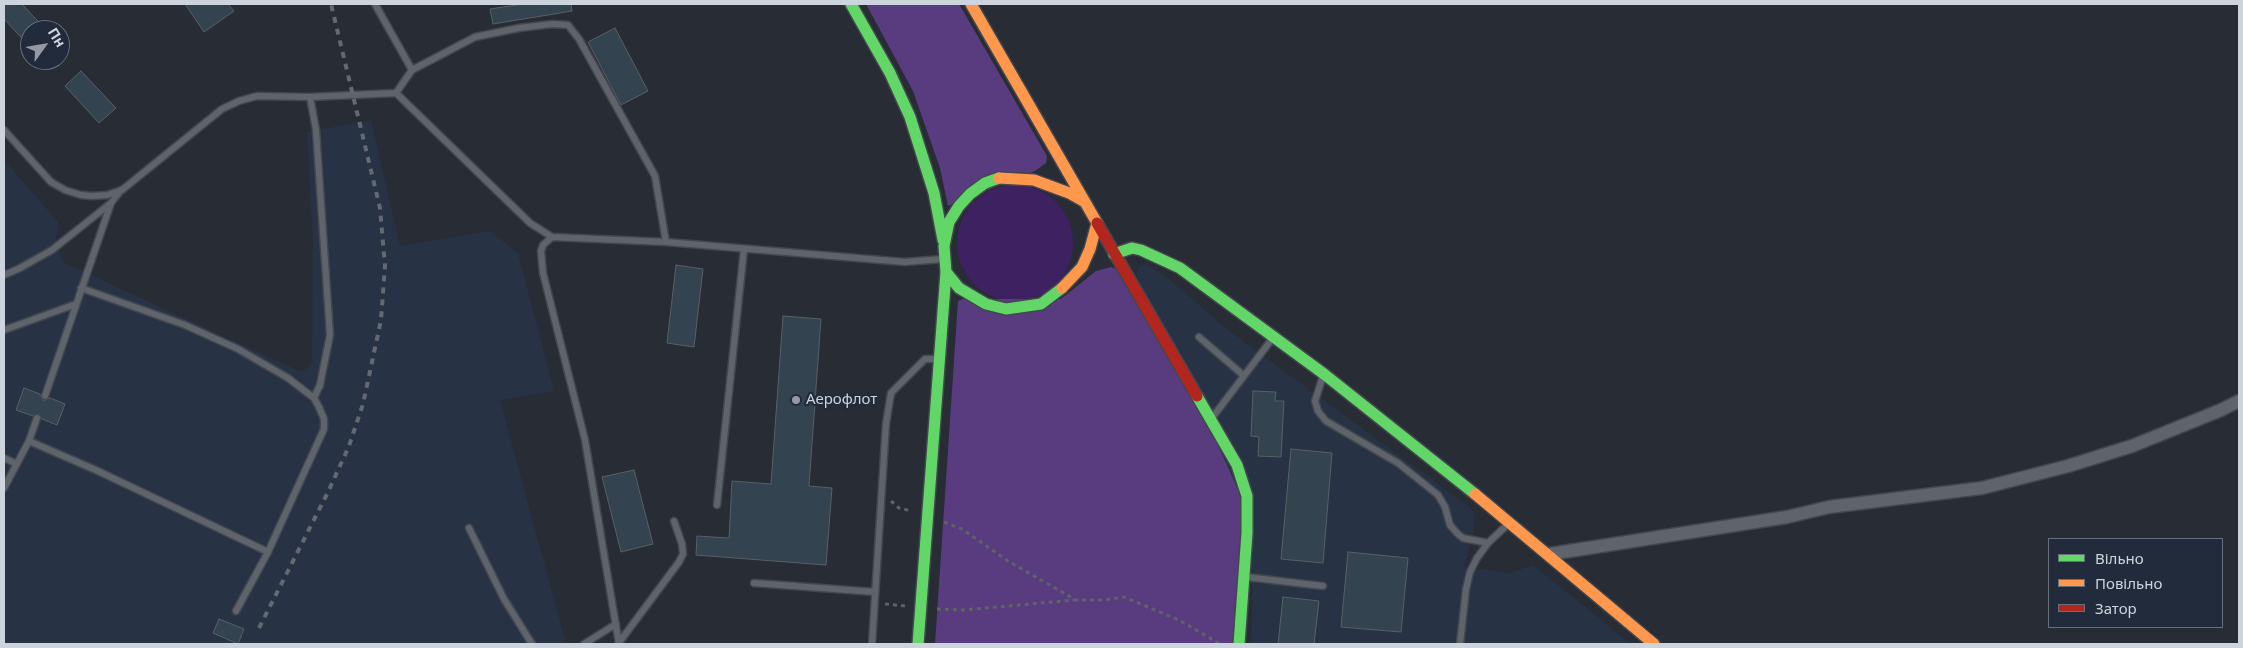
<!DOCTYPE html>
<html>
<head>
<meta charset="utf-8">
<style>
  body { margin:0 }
  #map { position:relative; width:2243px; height:648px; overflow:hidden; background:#282c35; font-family:"Noto Sans",sans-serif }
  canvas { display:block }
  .frame { position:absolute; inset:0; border:5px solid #ced4de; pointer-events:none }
  .legend { position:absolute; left:2048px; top:538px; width:175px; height:90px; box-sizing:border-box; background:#222b3b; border:1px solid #676f7c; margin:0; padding:6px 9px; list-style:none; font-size:15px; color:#ced4de }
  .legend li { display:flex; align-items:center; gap:10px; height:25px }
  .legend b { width:25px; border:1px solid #676f7c }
  .north { position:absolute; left:20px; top:20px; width:50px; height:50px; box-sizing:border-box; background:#222b3b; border:1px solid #676f7c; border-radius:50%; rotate:58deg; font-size:14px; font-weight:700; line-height:20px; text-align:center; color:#ced4de }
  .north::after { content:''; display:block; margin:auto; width:18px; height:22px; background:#9499a3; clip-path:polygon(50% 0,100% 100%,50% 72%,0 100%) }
</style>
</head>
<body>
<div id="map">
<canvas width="2243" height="648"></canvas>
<div class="frame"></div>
<ul class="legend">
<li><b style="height:6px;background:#63d668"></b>Вільно</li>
<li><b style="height:6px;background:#ff974d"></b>Повільно</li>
<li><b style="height:6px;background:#b3261e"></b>Затор</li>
</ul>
<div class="north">Пн</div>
</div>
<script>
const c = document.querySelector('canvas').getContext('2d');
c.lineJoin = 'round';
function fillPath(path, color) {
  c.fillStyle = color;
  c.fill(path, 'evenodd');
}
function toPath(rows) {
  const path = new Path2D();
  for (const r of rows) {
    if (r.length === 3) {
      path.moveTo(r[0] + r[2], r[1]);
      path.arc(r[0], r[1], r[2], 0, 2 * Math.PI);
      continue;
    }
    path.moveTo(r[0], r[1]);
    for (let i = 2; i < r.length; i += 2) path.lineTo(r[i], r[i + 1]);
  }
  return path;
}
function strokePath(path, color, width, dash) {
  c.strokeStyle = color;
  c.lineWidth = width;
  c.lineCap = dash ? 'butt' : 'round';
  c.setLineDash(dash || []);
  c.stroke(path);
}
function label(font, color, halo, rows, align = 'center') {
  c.font = font + ' "Noto Sans",sans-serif';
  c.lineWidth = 4.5;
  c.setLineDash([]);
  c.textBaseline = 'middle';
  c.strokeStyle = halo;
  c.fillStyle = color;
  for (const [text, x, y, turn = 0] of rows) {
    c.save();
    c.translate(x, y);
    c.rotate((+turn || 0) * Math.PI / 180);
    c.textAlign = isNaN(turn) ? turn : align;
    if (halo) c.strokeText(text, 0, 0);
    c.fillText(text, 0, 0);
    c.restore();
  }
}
fillPath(toPath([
  [371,120,400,246,490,231,518,253,554,391,500,400,566,644,4,644,4,160,58,222,56,240,63,262,297,370,303,371,310,365,312,356,313,240,307,132],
  [1146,264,1164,275,1228,330,1468,506,1473,511,1474,530,1464,567,1510,573,1533,565,1631,644,1251,644,1253,571,1137,275,1138,268]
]), '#283245');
fillPath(toPath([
  [1015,243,58]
]), '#3e2161');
fillPath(toPath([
  [866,4,959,4,1047,156,1046,163,1035,171,948,206,940,168,913,91],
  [1111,267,1116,269,1213,434,1244,503,1233,644,935,644,958,301,963,299,1061,299,1096,271]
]), '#593c7f');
const building = toPath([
  [4,4,22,4,46,30,30,30,30,47,4,19,4,4],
  [185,4,228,4,234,11,204,32,185,4],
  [523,4,571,4,572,11,493,24,490,9,523,4],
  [615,28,648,91,621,105,588,42,615,28],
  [81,71,116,108,99,123,65,86,81,71],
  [676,265,703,269,694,347,667,343,676,265],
  [783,316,821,319,809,486,832,488,826,565,696,555,697,536,729,538,732,481,771,484,783,316],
  [24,388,40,394,43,401,50,398,65,404,57,425,42,419,39,414,33,416,16,410,24,388],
  [1253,391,1276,392,1275,401,1284,401,1281,457,1258,456,1259,437,1251,436,1253,391],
  [1291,449,1332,453,1323,563,1281,559,1291,449],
  [634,470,653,544,621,552,602,477,634,470],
  [1348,552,1408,558,1401,632,1341,627,1348,552],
  [1283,597,1319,601,1314,644,1278,644,1283,597],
  [219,619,244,629,238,644,213,633,219,619]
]);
fillPath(building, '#33434f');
strokePath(building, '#595f65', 1);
const lane = toPath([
  [412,70,475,37,519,28,552,24,568,25,579,39,655,176,666,242],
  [396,93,530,223,552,237,666,242,905,262,942,259],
  [310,97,316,130,330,335,320,385,314,398],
  [4,130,51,182,65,190,81,195,92,196,107,195,122,190,222,109,239,101,257,96,310,97,396,93,412,70,375,4],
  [552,237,543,245,541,251,543,273,585,440,619,644],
  [4,275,20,268,52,250,111,203,121,190],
  [81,288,185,325,238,349,288,378,314,398,319,407,324,419,324,429,268,552,236,611],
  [4,330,76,304],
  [1199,337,1243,375],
  [1323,376,1315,401,1318,411,1326,421,1398,463,1438,495,1445,507,1450,525,1458,534,1463,538,1488,543],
  [45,396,111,203],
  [1212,418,1272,339],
  [29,441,98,471,268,552],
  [4,458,17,464],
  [4,488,29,441,37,418],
  [717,505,744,249],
  [469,528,504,599,532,644],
  [1246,577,1323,586],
  [754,583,875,592],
  [584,644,616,624],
  [618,644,679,562,683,554,682,544,674,521],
  [872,644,886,424,891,393,925,359,937,359],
  [1460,644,1466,589,1470,572,1477,558,1488,543,1509,523]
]);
const street = toPath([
  [1550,554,1787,517,1829,507,1982,488,2068,466,2132,446,2221,410,2239,401]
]);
const fast = toPath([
  [851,4,890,73,910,117,934,193,943,240],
  [999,178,985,183,970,194,959,206,949,222,944,246,946,272,959,288,986,304,1006,309,1041,304,1062,288],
  [1114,254,1132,248,1141,250,1180,268,1324,374,1475,494],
  [1197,396,1237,465,1247,496,1247,533,1239,644],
  [918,644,946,272]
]);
const slow = toPath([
  [971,4,1085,202],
  [999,178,1034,180,1069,193,1085,202,1097,223,1090,249,1082,267,1062,288],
  [1475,494,1654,644]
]);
const jam = toPath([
  [1097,223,1197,396]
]);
strokePath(lane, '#43474e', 9);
strokePath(street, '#43474e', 15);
strokePath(fast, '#43474e', 14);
strokePath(slow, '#43474e', 14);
strokePath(jam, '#43474e', 14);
strokePath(toPath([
  [891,501,899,508,912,511],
  [944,522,962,529,1008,561,1076,600,1104,600,1124,597,1179,620,1220,644],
  [885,604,906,606],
  [937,609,963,610,1075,600]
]), '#5e6269', 3, [4, 4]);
strokePath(lane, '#5f636b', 6);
strokePath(street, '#5f636b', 12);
strokePath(fast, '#63d668', 11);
strokePath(slow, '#ff974d', 11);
strokePath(jam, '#b3261e', 11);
strokePath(toPath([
  [259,628,328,492,349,446,363,404,381,320,385,266,380,208,331,4]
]), '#64686f', 4, [6, 6]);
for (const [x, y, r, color] of [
  [796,400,5,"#9499a3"]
]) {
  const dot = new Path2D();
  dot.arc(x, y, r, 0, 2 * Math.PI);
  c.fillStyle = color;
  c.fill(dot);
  strokePath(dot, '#222b3b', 2);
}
label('15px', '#ced4de', '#222b3b', [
  ["Аерофлот",806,400]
], 'left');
</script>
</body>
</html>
